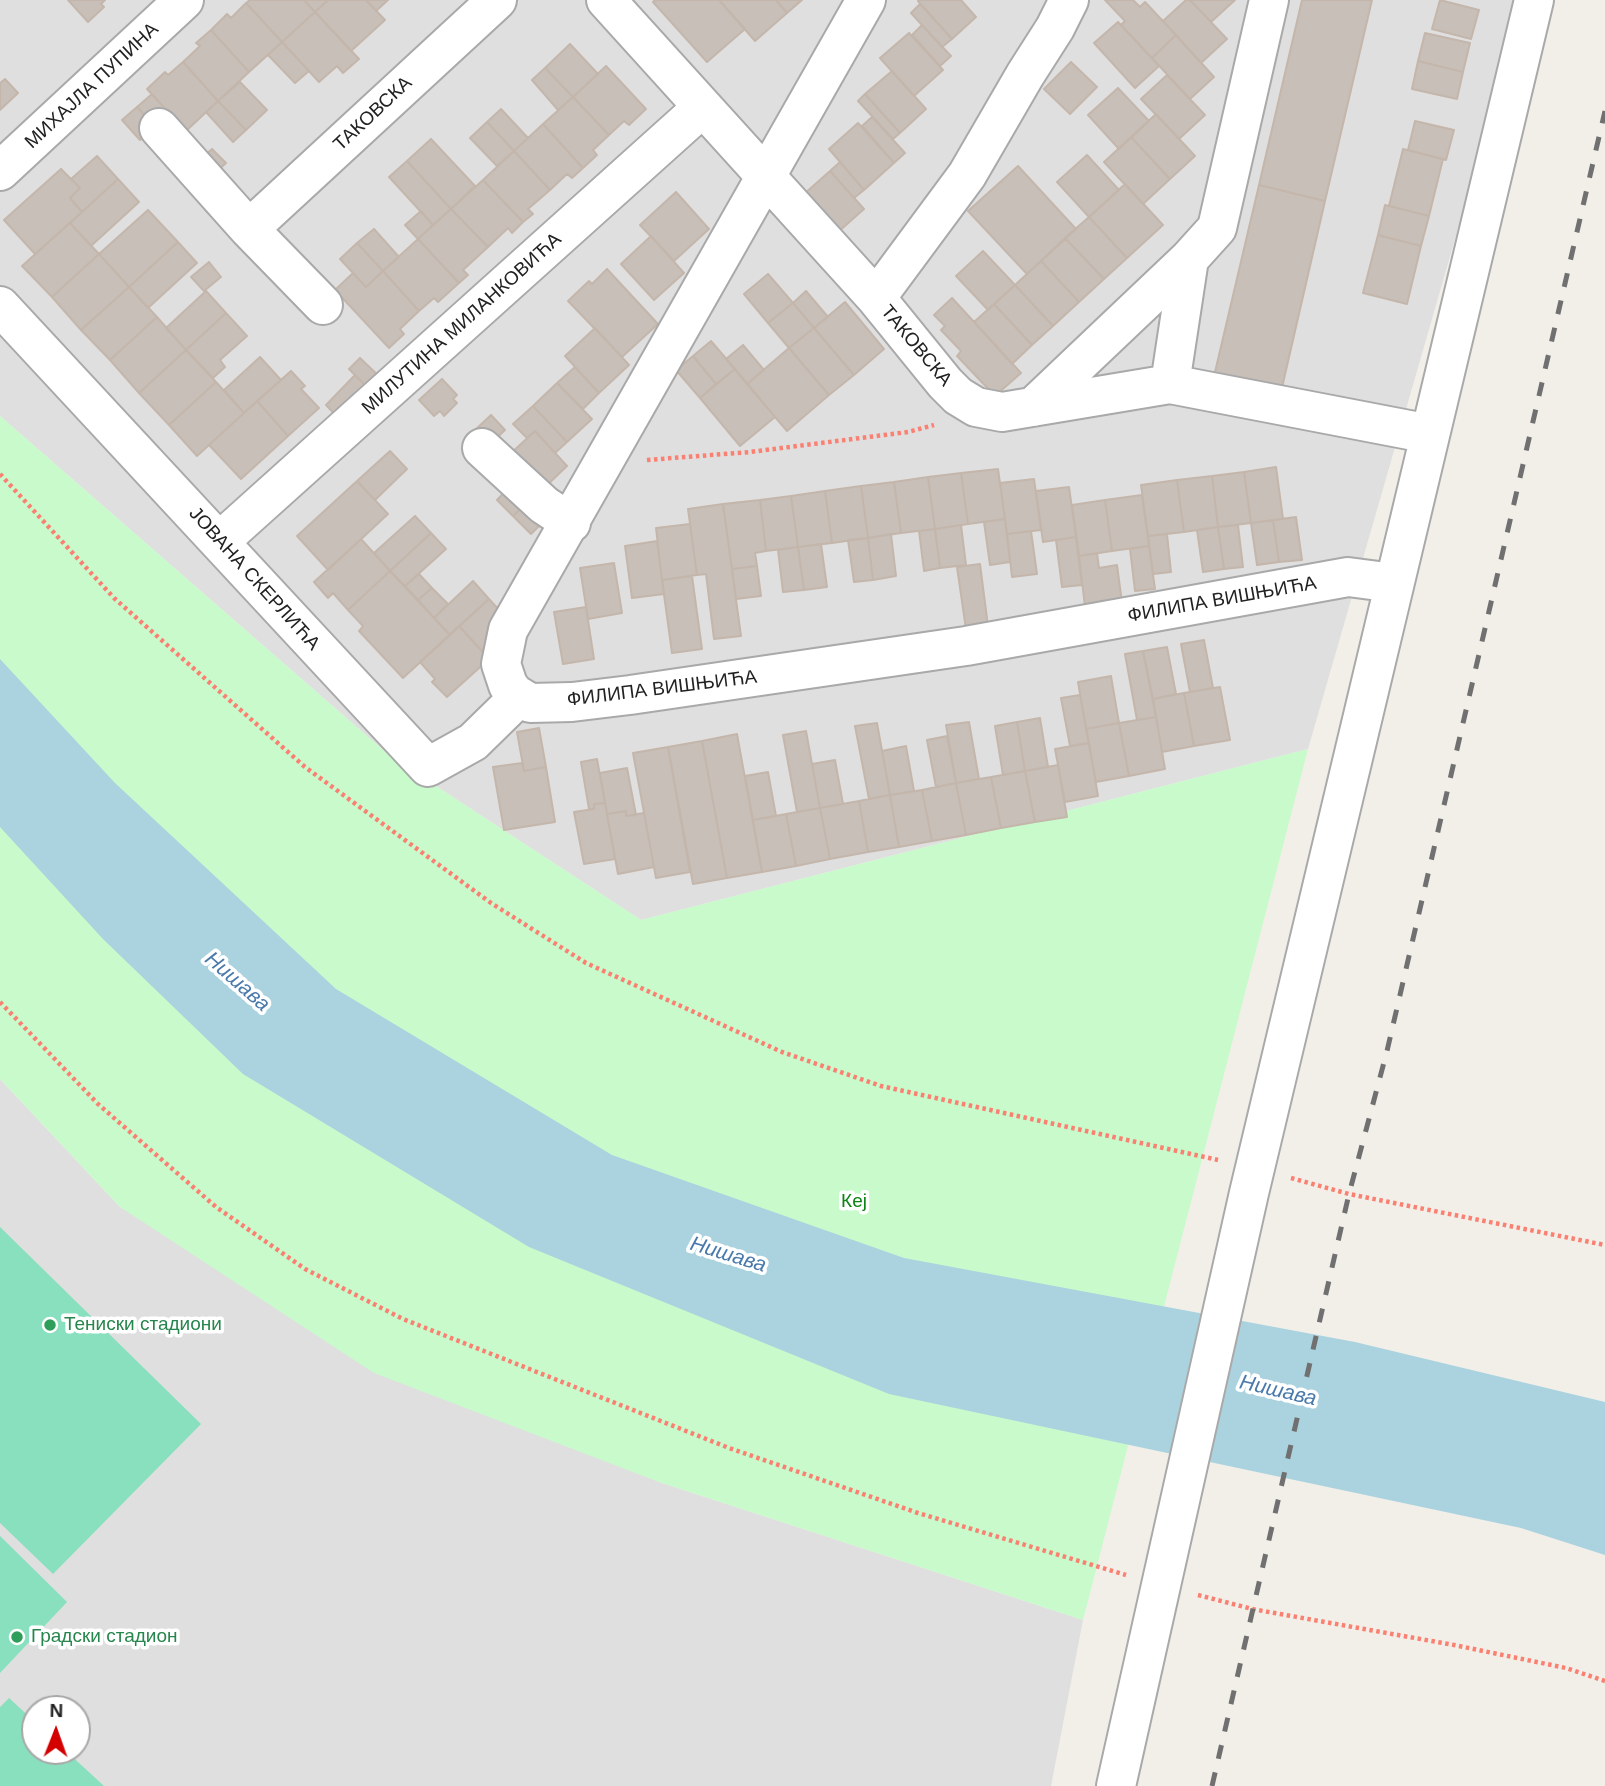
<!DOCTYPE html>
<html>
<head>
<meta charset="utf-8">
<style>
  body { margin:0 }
  #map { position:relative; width:1605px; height:1786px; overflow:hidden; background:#f2efe9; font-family:Helvetica,sans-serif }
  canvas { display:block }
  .north { position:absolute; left:21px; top:1695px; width:70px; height:70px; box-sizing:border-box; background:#fff; border:2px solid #a7a7a7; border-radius:50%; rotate:1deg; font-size:19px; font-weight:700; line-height:28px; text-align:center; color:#222 }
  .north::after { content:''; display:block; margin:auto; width:24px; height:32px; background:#d40000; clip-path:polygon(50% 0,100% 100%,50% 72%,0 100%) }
</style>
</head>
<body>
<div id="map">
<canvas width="1605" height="1786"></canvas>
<div class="north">N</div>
</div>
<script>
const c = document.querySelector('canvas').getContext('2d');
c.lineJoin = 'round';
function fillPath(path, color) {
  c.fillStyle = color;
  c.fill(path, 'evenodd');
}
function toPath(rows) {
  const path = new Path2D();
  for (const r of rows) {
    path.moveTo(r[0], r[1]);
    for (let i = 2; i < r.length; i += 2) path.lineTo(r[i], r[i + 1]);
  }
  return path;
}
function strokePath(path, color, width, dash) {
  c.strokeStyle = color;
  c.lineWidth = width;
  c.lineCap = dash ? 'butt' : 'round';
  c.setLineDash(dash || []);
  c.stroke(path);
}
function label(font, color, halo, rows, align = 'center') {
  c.font = font + ' Helvetica,sans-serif';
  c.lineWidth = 7;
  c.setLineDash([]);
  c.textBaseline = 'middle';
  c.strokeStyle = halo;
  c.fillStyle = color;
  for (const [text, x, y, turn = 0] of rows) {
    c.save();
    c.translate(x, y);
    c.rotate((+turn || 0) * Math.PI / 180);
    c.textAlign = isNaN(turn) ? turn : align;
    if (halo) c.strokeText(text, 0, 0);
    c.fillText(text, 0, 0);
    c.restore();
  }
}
fillPath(toPath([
  [0,0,1524,0,1308,749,641,920,390,756,0,416],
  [0,1079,120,1207,659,1482,1083,1620,1051,1786,0,1786],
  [35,1709,77,1709,77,1751,35,1751]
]), '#e0dfdf');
fillPath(toPath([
  [0,416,390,756,641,920,1308,749,1083,1620,659,1482,374,1373,120,1207,0,1079]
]), '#c8facc');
fillPath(toPath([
  [0,1227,201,1424,53,1574,0,1523],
  [0,1536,67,1602,0,1673],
  [9,1698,35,1722,35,1751,66,1751,104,1786,0,1786,0,1707]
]), '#88e0be');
fillPath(toPath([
  [0,659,115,783,336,989,612,1155,904,1258,1355,1342,1605,1402,1605,1555,1521,1528,889,1394,529,1247,243,1074,103,939,0,827]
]), '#aad3df');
const building = toPath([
  [68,0,105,0,101,4,104,7,88,22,68,0],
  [250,0,304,0,315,12,282,42,246,3,250,0],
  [304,0,328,0,315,12,304,0],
  [328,0,366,0,385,20,351,51,315,12,328,0],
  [366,0,388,0,376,11,366,0],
  [655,0,719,0,745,29,707,62,653,2,655,0],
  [719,0,776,0,787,13,755,41,719,0],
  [776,0,802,0,787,13,776,0],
  [919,0,961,0,976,17,952,39,918,1,919,0],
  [1105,0,1133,0,1140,7,1145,2,1176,35,1152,58,1121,25,1125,21,1105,0],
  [1186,0,1190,0,1227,39,1201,63,1163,21,1186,0],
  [1190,0,1235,0,1211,22,1190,0],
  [1302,0,1372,0,1325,201,1259,185,1302,0],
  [1440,0,1479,10,1471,39,1432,29,1440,0],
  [246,3,282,42,249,72,211,30,227,14,231,18,246,3],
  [920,4,952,39,942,47,911,13,920,4],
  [315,12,359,59,343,73,337,66,319,82,282,42,315,12],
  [1118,22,1159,66,1135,88,1094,43,1118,22],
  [922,25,951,56,940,66,912,35,922,25],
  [211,30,249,72,218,101,183,62,200,46,196,43,211,30],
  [909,33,943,70,914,96,880,58,909,33],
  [1425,33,1470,43,1463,72,1418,61,1425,33],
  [1176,35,1214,77,1190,99,1152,58,1176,35],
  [282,42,309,71,295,83,268,55,282,42],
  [570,44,598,74,573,97,545,68,570,44],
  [1418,61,1463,72,1457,99,1412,89,1418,61],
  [183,62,218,101,186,131,147,89,165,72,168,75,183,62],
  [1071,62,1097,87,1070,114,1044,89,1071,62],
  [606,66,646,109,629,125,624,121,609,135,573,97,606,66],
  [545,68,573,97,558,110,532,80,545,68],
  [892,71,926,109,900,133,865,94,892,71],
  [1167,75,1205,115,1179,139,1141,99,1167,75],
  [5,79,18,93,0,110,0,83,5,79],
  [240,82,267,110,246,130,218,101,240,82],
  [1118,88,1149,121,1119,149,1088,115,1118,88],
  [152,94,169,113,155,126,137,107,152,94],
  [865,94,900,133,893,139,858,101,865,94],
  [573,97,609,135,593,150,597,155,583,168,543,124,573,97],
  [218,101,246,130,233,142,206,112,218,101],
  [137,107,155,126,140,140,122,120,137,107],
  [501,109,528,138,514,151,487,122,501,109],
  [1156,114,1195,156,1170,179,1131,137,1156,114],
  [872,117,905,153,894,163,862,126,872,117],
  [1415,121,1454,130,1446,160,1408,150,1415,121],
  [487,122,514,151,497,166,470,138,487,122],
  [858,123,894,163,864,190,829,149,858,123],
  [543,124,583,168,572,178,567,174,550,190,514,151,543,124],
  [1131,137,1170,179,1143,204,1104,162,1131,137],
  [431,139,475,186,451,209,407,161,431,139],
  [212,149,226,163,205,182,191,167,212,149],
  [1403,149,1443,159,1429,216,1389,206,1403,149],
  [514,151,550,190,528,209,533,214,523,222,483,180,514,151],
  [1087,155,1119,190,1089,217,1057,182,1087,155],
  [97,156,118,179,82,212,70,198,80,188,71,179,97,156],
  [407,161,451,209,433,225,389,177,407,161],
  [840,162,864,190,854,198,830,171,840,162],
  [1018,166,1076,229,1027,274,968,211,1018,166],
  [61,169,80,188,70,198,82,212,35,254,4,220,61,169],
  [830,171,864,209,837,233,803,195,830,171],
  [118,179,139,202,91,246,70,223,118,179],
  [483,180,523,222,512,233,508,228,488,247,451,209,483,180],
  [1125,184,1163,225,1127,258,1089,217,1125,184],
  [1259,185,1325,201,1278,405,1211,389,1259,185],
  [676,192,709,229,674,261,640,225,676,192],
  [1385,205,1429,216,1421,246,1378,235,1385,205],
  [451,209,488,247,463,270,468,275,459,283,418,239,451,209],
  [148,210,178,242,129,287,99,254,148,210],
  [421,211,433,225,418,239,405,225,421,211],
  [1089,217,1127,258,1104,279,1065,238,1089,217],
  [70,223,99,254,52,297,22,266,70,223],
  [374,229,399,257,383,271,357,243,374,229],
  [1378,235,1421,246,1407,304,1363,293,1378,235],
  [651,236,684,273,654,300,621,264,651,236],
  [1065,238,1104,279,1079,302,1041,261,1065,238],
  [418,239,459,283,438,302,434,298,419,311,383,271,418,239],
  [178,242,197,263,148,308,129,287,178,242],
  [357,243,383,271,366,287,340,259,357,243],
  [983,251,1015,285,988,310,956,276,983,251],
  [99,254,129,287,81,330,52,297,99,254],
  [1041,261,1079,302,1053,326,1015,285,1041,261],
  [209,262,221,277,204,291,191,277,209,262],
  [607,269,658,324,622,357,568,301,589,281,592,284,607,269],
  [383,271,419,311,400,329,404,334,389,348,335,290,353,273,366,287,383,271],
  [768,274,793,303,768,323,744,294,768,274],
  [1015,285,1053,326,1032,345,994,304,1015,285],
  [129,287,157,317,110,360,81,330,129,287],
  [206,291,226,313,186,350,166,328,206,291],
  [806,291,828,317,814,328,793,303,806,291],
  [952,298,1021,373,995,396,957,356,961,351,941,330,945,326,934,315,952,298],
  [845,302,884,349,854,375,814,328,845,302],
  [793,303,814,328,789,348,768,323,793,303],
  [994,304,1032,345,1012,364,974,322,994,304],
  [226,313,247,336,220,360,225,367,213,378,186,350,226,313],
  [157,317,186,350,139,393,110,360,157,317],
  [595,328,629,365,599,393,565,356,595,328],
  [814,328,854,375,829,395,789,348,814,328],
  [711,341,735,369,716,384,693,356,711,341],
  [743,345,764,370,747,384,726,359,743,345],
  [789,348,829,395,787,431,747,384,789,348],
  [186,350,216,382,169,425,139,393,186,350],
  [693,356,716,384,700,398,676,370,693,356],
  [260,357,281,380,244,413,224,390,260,357],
  [360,358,384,381,373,393,349,369,360,358],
  [575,367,599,393,583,409,557,383,575,367],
  [735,369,775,417,740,446,700,398,735,369],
  [291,371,305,386,301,389,319,408,288,436,257,401,291,371],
  [355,375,373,393,343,423,326,405,355,375],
  [442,379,457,395,453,399,457,403,444,416,440,411,434,416,419,400,442,379],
  [216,382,244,413,197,456,169,425,216,382],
  [557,383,592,419,567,442,533,406,557,383],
  [257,401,288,436,241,479,209,445,257,401],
  [533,406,567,442,555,453,535,431,527,438,513,424,533,406],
  [491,415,505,430,488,446,474,431,491,415],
  [535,431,567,466,542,490,509,455,535,431],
  [390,451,407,469,375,500,357,481,390,451],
  [1276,467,1283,519,1251,523,1244,472,1276,467],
  [998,469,1005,519,968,524,961,473,998,469],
  [1244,472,1251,523,1218,527,1212,476,1244,472],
  [961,473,968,524,935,529,928,477,961,473],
  [1212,476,1218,527,1184,532,1177,480,1212,476],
  [928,477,935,529,901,533,894,482,928,477],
  [1034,479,1041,530,1007,534,1000,483,1034,479],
  [1177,480,1184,532,1148,536,1141,485,1177,480],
  [357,481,388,514,328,570,297,536,357,481],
  [894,482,901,533,868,538,861,486,894,482],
  [511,485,528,502,513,516,497,500,511,485],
  [861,486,868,538,832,543,825,491,861,486],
  [1069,487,1076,537,1043,542,1036,491,1069,487],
  [825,491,832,543,798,547,791,496,825,491],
  [1142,495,1149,546,1112,551,1105,500,1142,495],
  [791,496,798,547,766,551,760,500,791,496],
  [760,500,766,551,755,553,757,566,732,569,723,504,760,500],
  [1105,500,1112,551,1079,556,1072,505,1105,500],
  [528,502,546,519,531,534,513,516,528,502],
  [723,504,741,636,714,639,706,574,697,575,688,509,723,504],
  [415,516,431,533,390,571,374,553,415,516],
  [1296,517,1302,560,1279,562,1273,520,1296,517],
  [1005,519,1010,562,990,565,984,522,1005,519],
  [1273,520,1279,562,1257,565,1251,523,1273,520],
  [690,524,697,575,662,580,656,528,690,524],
  [961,525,966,565,940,568,935,529,961,525],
  [1238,525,1243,567,1224,569,1218,527,1238,525],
  [1218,527,1224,569,1203,572,1197,530,1218,527],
  [935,529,940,568,924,571,919,531,935,529],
  [1031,531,1037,574,1012,577,1007,534,1031,531],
  [431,533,446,549,405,586,390,571,431,533],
  [891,534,896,576,873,580,868,538,891,534],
  [1167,534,1171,572,1153,574,1148,536,1167,534],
  [1076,537,1082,585,1062,587,1056,540,1076,537],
  [868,538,873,580,854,582,848,540,868,538],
  [361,539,390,571,348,610,333,593,328,598,314,582,361,539],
  [657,541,664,594,632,598,625,546,657,541],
  [821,544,827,587,804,590,798,547,821,544],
  [1149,546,1155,589,1135,591,1130,549,1149,546],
  [798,547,804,590,783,592,778,550,798,547],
  [1097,553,1099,568,1117,565,1123,610,1086,615,1079,556,1097,553],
  [614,563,622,613,588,619,580,568,614,563],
  [980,564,989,634,967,636,957,567,980,564],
  [757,566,761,596,736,599,732,569,757,566],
  [390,571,450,635,403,678,359,631,363,626,348,610,390,571],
  [419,574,432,588,418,600,405,586,419,574],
  [692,576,702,649,672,653,662,580,692,576],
  [473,581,489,599,450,635,434,618,473,581],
  [432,588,448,604,434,618,418,600,432,588],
  [489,599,512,624,483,652,459,626,489,599],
  [586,607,594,659,563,664,554,612,586,607],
  [459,626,489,659,447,697,432,682,435,679,420,662,459,626],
  [1204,640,1213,688,1190,692,1181,644,1204,640],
  [1167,647,1176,694,1153,699,1143,651,1167,647],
  [1143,651,1156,717,1137,720,1125,654,1143,651],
  [1111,676,1119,723,1086,729,1078,682,1111,676],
  [1220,687,1230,740,1194,746,1184,693,1220,687],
  [1184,693,1194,746,1162,752,1153,699,1184,693],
  [1080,695,1089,743,1070,746,1061,698,1080,695],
  [1156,717,1165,769,1129,776,1119,723,1156,717],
  [1040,718,1048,767,1025,771,1017,722,1040,718],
  [969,722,979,779,956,783,946,725,969,722],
  [1017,722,1025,771,1003,775,995,726,1017,722],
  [877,723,890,795,869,799,855,726,877,723],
  [1119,723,1129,776,1096,782,1086,729,1119,723],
  [539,728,546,767,524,771,517,732,539,728],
  [806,731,820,808,797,812,783,735,806,731],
  [737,734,762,872,727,878,702,741,737,734],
  [947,736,956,783,936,787,927,740,947,736],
  [702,741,727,878,693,884,668,747,702,741],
  [1089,743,1098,796,1065,802,1055,749,1089,743],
  [906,746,914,791,890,795,882,751,906,746],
  [668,747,690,872,656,878,633,753,668,747],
  [597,759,605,803,594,804,594,809,589,809,581,762,597,759],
  [835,760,843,804,820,808,812,764,835,760],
  [522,763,524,771,546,767,555,822,504,830,493,767,522,763],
  [1058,765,1067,817,1035,822,1025,771,1058,765],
  [627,768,636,815,626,816,626,811,607,814,600,773,627,768],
  [1025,771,1035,822,1001,828,991,777,1025,771],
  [768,772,776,816,753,820,745,776,768,772],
  [991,777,1001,828,966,835,956,783,991,777],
  [956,783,966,835,932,841,922,790,956,783],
  [922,790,932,841,899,847,890,795,922,790],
  [890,795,899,847,868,852,859,801,890,795],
  [859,801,868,852,830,859,820,808,859,801],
  [605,803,615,859,584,864,574,812,594,809,594,804,605,803],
  [820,808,830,859,796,866,786,814,820,808],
  [626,811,626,816,644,813,654,867,618,874,607,814,626,811],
  [786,814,796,866,762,872,753,820,786,814]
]);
fillPath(building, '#c7bfb8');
strokePath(building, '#c4b6ab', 2);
const minor = toPath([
  [606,0,876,298,945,383,958,396,976,407,1002,412,1170,384,1430,434],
  [866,0,508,630,501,664,508,685,514,693,530,703,572,702,630,695,966,646,1348,577,1394,583],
  [159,128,249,229,323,305],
  [0,171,184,0],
  [249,229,497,0],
  [876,298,967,175,1025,75,1055,28,1069,0],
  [0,306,428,767,473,742,519,697],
  [1170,384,1189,259],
  [1033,407,1189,259,1217,228,1269,0],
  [482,448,544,505,571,523],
  [220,541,703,107],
  [1116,1786,1249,1193,1534,0]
]);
strokePath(minor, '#a9a9a9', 42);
strokePath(toPath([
  [647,460,750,452,908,432,934,425],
  [0,474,114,598,305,767,491,903,586,963,782,1052,881,1086,1218,1160],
  [0,1002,98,1104,216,1207,305,1269,403,1319,729,1448,918,1513,1126,1575],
  [1291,1178,1349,1194,1605,1245],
  [1198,1595,1252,1609,1454,1645,1566,1668,1605,1681]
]), '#fa8072', 4.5, [3.5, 3.5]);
strokePath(minor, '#fff', 38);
strokePath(toPath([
  [1212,1786,1349,1194,1387,1051,1605,111]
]), '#707070', 5, [14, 14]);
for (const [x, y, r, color] of [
  [50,1325,7,"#2e9e5b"],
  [17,1637,7,"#2e9e5b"]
]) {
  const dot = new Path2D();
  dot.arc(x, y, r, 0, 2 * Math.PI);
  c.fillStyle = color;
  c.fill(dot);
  strokePath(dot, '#fff', 2.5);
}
label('19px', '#222', '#fff', [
  ["МИХАЈЛА ПУПИНА",92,86,-43],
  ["ТАКОВСКА",373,114,-43],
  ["МИЛУТИНА МИЛАНКОВИЋА",462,324,-42],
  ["ТАКОВСКА",916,346,50],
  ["ЈОВАНА СКЕРЛИЋА",254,579,48],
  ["ФИЛИПА ВИШЊИЋА",1222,600,-10],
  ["ФИЛИПА ВИШЊИЋА",662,689,-7]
]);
label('19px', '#0c8416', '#fff', [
  ["Кеј",854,1202]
]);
label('19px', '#27864d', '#fff', [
  ["Тениски стадиони",64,1325],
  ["Градски стадион",31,1637]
], 'left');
label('italic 21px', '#4a7aab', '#fff', [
  ["Нишава",237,982,41],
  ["Нишава",728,1255,17],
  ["Нишава",1278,1391,13]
]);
</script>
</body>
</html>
